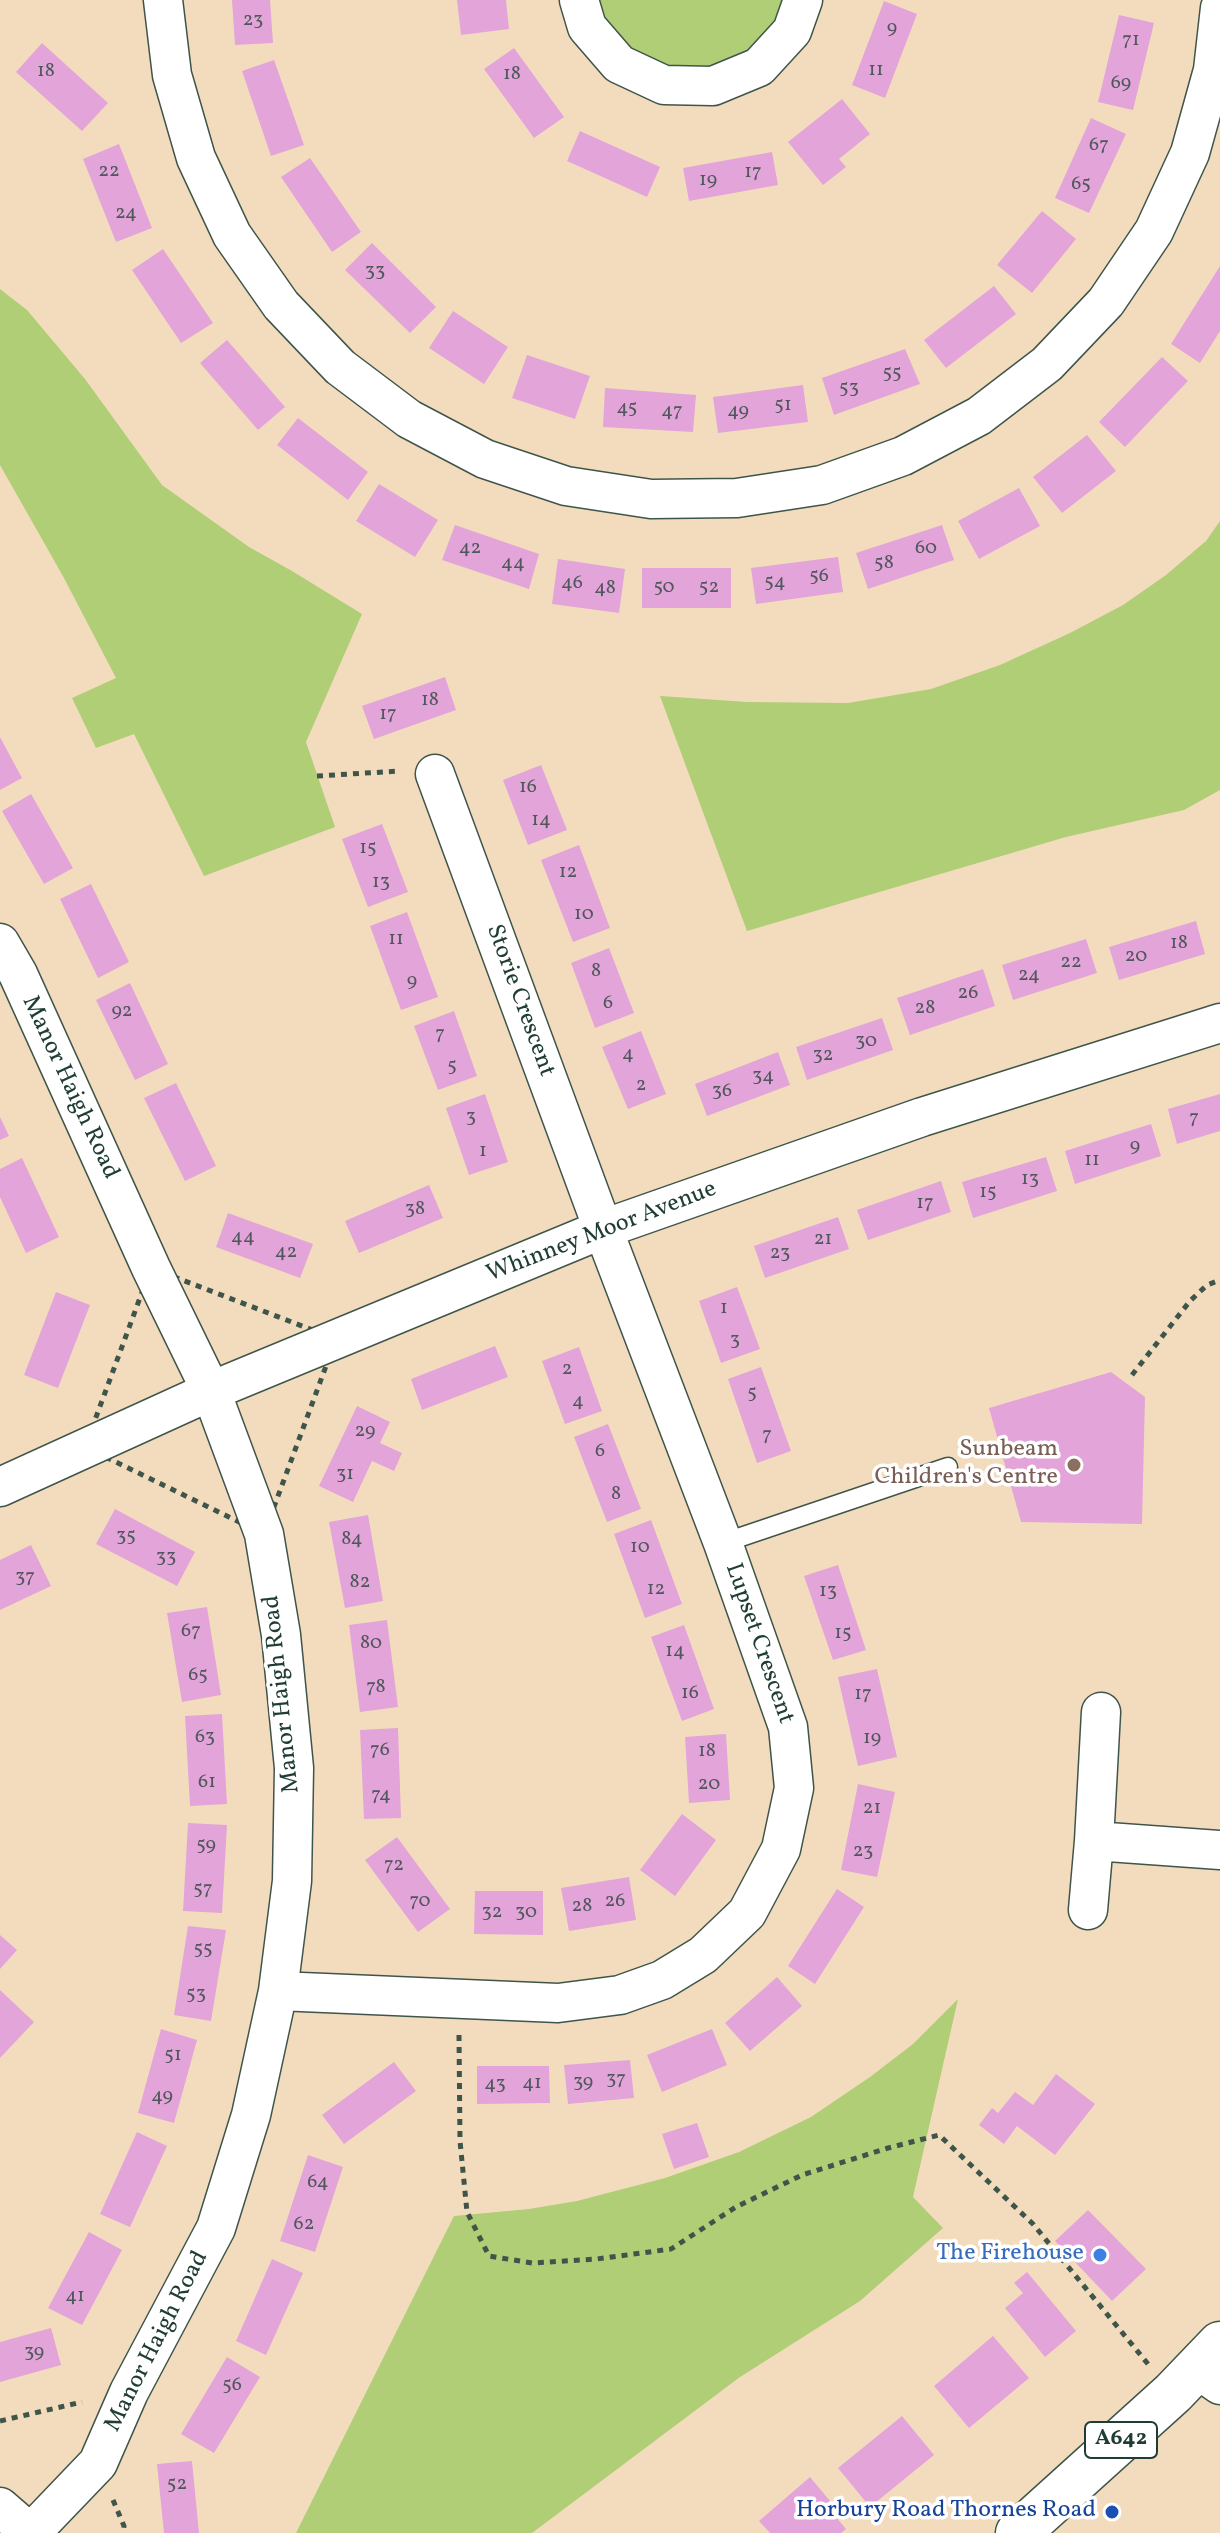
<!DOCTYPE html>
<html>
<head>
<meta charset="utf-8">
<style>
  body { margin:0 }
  canvas { display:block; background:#f3dcbe }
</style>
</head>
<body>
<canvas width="1220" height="2533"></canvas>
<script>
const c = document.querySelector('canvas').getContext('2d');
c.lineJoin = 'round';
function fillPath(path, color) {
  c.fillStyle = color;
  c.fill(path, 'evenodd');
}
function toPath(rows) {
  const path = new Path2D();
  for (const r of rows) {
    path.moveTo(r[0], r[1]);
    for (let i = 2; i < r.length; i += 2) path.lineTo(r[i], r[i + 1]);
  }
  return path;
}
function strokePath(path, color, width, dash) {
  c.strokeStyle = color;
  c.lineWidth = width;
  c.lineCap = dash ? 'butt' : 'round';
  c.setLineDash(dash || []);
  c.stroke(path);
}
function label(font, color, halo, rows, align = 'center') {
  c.font = font + ' Vollkorn,serif';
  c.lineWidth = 7;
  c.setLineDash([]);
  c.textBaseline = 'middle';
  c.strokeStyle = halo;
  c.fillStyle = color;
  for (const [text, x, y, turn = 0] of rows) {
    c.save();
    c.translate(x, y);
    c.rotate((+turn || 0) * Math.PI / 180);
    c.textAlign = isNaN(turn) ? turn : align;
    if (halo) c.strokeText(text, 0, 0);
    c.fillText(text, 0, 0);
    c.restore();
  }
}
fillPath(toPath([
  [598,0,786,0,778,22,749,53,711,68,669,68,631,50,604,18],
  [0,289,27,310,85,379,162,485,249,547,292,571,362,614,306,742,335,827,204,876,134,734,96,748,72,698,116,678,64,578,0,465],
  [1220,521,1220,790,1184,810,1066,837,747,931,660,696,747,702,848,703,931,689,1000,665,1070,633,1123,605,1166,575,1206,541],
  [958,1999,913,2197,943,2228,860,2301,740,2377,532,2533,296,2533,454,2216,529,2209,577,2201,665,2178,739,2152,811,2117,870,2077,913,2044]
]), '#afce76');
fillPath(toPath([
  [232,0,270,0,273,43,235,45],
  [457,0,506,0,509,29,461,35],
  [884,1,917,14,885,98,852,85],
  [1119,15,1154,23,1133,110,1098,102],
  [42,43,108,103,82,131,16,72],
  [514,48,564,117,534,138,484,69],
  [274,60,304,145,271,156,242,71],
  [842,99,870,134,839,159,846,167,823,185,788,142],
  [1091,118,1126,134,1089,213,1055,198],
  [580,131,660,167,647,197,567,161],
  [119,144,152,228,116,242,83,159],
  [772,152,778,185,689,201,683,168],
  [310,158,361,232,332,252,281,177],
  [1042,211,1076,239,1032,293,997,265],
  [372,243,436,307,410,333,345,270],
  [163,249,213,323,181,343,132,270],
  [1220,266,1220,331,1200,363,1171,344],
  [994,286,1016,314,946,368,924,340],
  [453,311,508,347,484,384,429,348],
  [227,340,285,407,258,430,200,363],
  [905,349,920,384,834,415,822,378],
  [527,355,590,376,575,419,512,398],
  [1162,357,1188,381,1125,447,1099,422],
  [803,385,808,422,718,433,713,397],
  [605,388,696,395,693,432,603,427],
  [298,418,368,472,348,500,277,445],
  [1087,435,1116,471,1062,513,1033,477],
  [379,484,438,520,415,557,356,521],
  [1019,488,1040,526,979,559,958,521],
  [455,525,539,554,529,589,442,560],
  [942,525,954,560,868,589,856,553],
  [838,557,843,592,756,604,751,568],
  [558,559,625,569,619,613,552,604],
  [642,568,731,568,731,608,642,608],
  [445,677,456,710,374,739,362,706],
  [0,737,22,778,0,790],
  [541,765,567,830,528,845,503,780],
  [31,794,73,868,44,884,2,811],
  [382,824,408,892,368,907,342,839],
  [579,845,610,928,573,942,541,860],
  [91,884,129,962,98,978,60,899],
  [407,912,438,997,401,1010,370,926],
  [1196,921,1205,954,1119,980,1109,947],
  [1086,939,1097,973,1013,1000,1002,965],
  [609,948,634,1013,595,1028,571,963],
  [983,969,995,1006,910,1035,897,998],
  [130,983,168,1064,135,1080,96,1000],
  [454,1011,477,1076,438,1090,414,1026],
  [882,1018,893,1050,807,1080,796,1047],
  [641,1031,666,1094,628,1109,602,1047],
  [778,1052,790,1085,707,1116,695,1084],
  [176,1083,216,1166,185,1181,144,1098],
  [485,1094,508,1162,469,1175,446,1108],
  [1220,1094,1220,1131,1177,1144,1168,1109],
  [0,1117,9,1136,0,1140],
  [1151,1124,1161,1156,1075,1184,1065,1151],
  [1046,1157,1057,1191,973,1218,962,1182],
  [22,1158,59,1237,26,1253,0,1197,0,1169],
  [941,1181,951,1212,868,1240,857,1210],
  [429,1185,443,1218,359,1253,345,1221],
  [228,1213,313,1244,300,1278,216,1247],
  [838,1217,849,1249,765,1278,754,1246],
  [737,1287,760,1349,721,1363,699,1301],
  [56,1292,90,1305,58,1388,24,1375],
  [495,1346,508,1377,422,1410,411,1379],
  [579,1347,602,1411,565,1424,542,1361],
  [761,1367,791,1451,757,1463,728,1379],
  [1111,1372,1145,1397,1142,1524,1021,1522,989,1408],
  [357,1406,390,1422,380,1443,402,1453,394,1471,372,1461,353,1502,319,1486],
  [608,1424,641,1509,607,1522,574,1437],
  [115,1509,195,1552,177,1586,96,1544],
  [368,1515,383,1601,345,1608,329,1522],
  [651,1520,682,1604,645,1618,614,1534],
  [31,1545,51,1586,0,1610,0,1560],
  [838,1565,866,1650,833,1660,804,1576],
  [207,1607,221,1695,182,1702,167,1613],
  [387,1620,398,1707,360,1712,349,1625],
  [684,1625,714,1709,682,1721,651,1637],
  [877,1669,897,1757,858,1766,838,1677],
  [222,1714,227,1804,190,1806,185,1716],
  [398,1728,401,1818,364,1819,360,1730],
  [726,1734,730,1800,689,1803,685,1737],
  [858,1784,895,1792,877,1877,841,1870],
  [682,1814,716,1840,675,1896,640,1870],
  [188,1823,227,1825,222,1913,183,1911],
  [397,1837,450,1909,418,1932,365,1860],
  [629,1877,636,1920,569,1931,561,1888],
  [837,1889,864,1907,815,1984,788,1966],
  [475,1891,543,1891,543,1935,474,1934],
  [188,1926,226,1930,211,2021,174,2015],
  [0,1935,17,1950,0,1969],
  [777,1977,802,2006,750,2051,725,2023],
  [0,1990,34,2022,0,2058],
  [161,2029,197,2040,174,2123,138,2113],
  [712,2029,727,2065,662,2092,647,2055],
  [630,2060,634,2098,568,2104,564,2065],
  [394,2062,416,2091,344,2144,322,2115],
  [477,2066,549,2066,550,2103,477,2104],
  [1056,2074,1095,2104,1055,2155,1017,2126,1004,2144,979,2125,992,2108,998,2113,1015,2092,1033,2105],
  [697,2123,709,2157,674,2169,662,2134],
  [137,2132,167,2146,130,2227,100,2214],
  [308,2155,343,2167,315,2252,280,2241],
  [1088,2210,1146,2269,1112,2301,1055,2241],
  [89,2232,122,2250,82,2325,48,2308],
  [272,2259,303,2273,266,2355,236,2341],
  [1027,2272,1076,2331,1045,2357,1005,2308,1023,2293,1014,2283],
  [51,2328,61,2365,0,2382,0,2342],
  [993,2336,1029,2378,969,2428,934,2386],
  [227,2357,260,2377,214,2453,181,2434],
  [902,2416,934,2455,870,2507,838,2468],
  [192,2461,199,2533,164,2533,157,2464],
  [810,2477,830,2501,826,2505,846,2529,841,2533,770,2533,759,2521]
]), '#e3a4d9');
const service = toPath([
  [723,1543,948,1467]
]);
const minor = toPath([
  [163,0,172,75,196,158,232,235,281,305,340,367,409,419,485,459,566,486,651,499,737,498,822,485,903,456,979,416,1047,364,1106,302,1154,231,1190,153,1213,70,1220,8],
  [579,0,587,27,619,64,664,85,713,86,759,67,792,31,803,0],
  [0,943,18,974,151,1268,211,1391,264,1534,281,1635,294,1768,292,1881,278,1991,251,2115,216,2228,129,2392,98,2463,31,2533],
  [0,1487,211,1391,603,1229,922,1117,1220,1023],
  [1101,1712,1094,1841,1220,1850],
  [1088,1910,1094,1841],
  [278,1991,558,2003,620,1995,662,1980,703,1955,747,1913,781,1849,794,1788,788,1727,723,1543,603,1229,435,774],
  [1197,2369,1220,2385],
  [0,2507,30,2533]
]);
const trunk = toPath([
  [1018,2533,1173,2393,1220,2344]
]);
strokePath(service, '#3f5549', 21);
strokePath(minor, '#3f5549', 41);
strokePath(trunk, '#3f5549', 47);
strokePath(toPath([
  [317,776,400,771],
  [151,1268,336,1339,264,1534,85,1447,151,1268],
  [1132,1375,1190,1301,1207,1285,1220,1280],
  [459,2035,460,2141,467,2212,489,2256,532,2263,597,2259,671,2249,736,2207,802,2175,888,2148,939,2135,1033,2224,1148,2364],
  [0,2421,82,2402],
  [113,2500,124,2526,123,2533]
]), '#3f5549', 5, [6, 6]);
strokePath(service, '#fff', 18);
strokePath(minor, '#fff', 38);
strokePath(trunk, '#fff', 44);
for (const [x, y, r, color] of [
  [1074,1465,8,"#8d6e63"],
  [1100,2255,8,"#3f7fe0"],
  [1112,2512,8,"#1a4fb4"]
]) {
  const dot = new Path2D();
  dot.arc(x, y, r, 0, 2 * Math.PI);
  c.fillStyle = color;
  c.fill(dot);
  strokePath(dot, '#fff', 3);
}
label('20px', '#50575d', null, [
  ["23",253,21],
  ["9",892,29],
  ["71",1131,41],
  ["11",876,71],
  ["18",46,72],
  ["18",512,75],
  ["69",1121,84],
  ["67",1099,146],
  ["22",109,172],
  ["17",753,173],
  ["19",708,181],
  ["65",1081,185],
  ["24",126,214],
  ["33",375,272],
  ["55",892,374],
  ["53",849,389],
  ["51",783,406],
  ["45",627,409],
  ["47",672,412],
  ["49",738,412],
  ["42",470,549],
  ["60",926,549],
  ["44",513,564],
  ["58",884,564],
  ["56",819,577],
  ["54",775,583],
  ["46",572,584],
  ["50",664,588],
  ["52",709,588],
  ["48",605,589],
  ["18",430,701],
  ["17",388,715],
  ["16",528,788],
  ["14",541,821],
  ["15",368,849],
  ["12",568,873],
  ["13",381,883],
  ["10",584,915],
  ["11",396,940],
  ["18",1179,944],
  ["20",1136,957],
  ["22",1071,963],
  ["8",596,972],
  ["24",1029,976],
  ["9",412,982],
  ["26",968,994],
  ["6",608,1004],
  ["28",925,1009],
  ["92",122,1012],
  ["7",440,1035],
  ["30",866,1042],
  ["4",628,1055],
  ["32",823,1056],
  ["5",452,1067],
  ["34",763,1077],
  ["2",641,1086],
  ["36",722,1092],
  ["3",471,1118],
  ["7",1194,1119],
  ["9",1135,1147],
  ["1",483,1152],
  ["11",1092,1161],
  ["13",1030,1180],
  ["15",988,1193],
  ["17",925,1204],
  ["38",415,1210],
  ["44",243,1238],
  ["21",823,1240],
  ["42",286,1253],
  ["23",780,1254],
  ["1",724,1309],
  ["3",735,1341],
  ["2",567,1370],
  ["5",752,1394],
  ["4",578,1402],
  ["29",365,1432],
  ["7",767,1436],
  ["6",600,1452],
  ["31",345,1475],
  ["8",616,1495],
  ["35",126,1537],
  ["84",352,1540],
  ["10",640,1548],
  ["33",166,1558],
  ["37",25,1578],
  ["82",360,1583],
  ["12",656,1590],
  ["13",828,1592],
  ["67",191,1632],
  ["15",843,1634],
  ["80",371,1644],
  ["14",675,1652],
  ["65",198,1676],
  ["78",376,1688],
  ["16",690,1694],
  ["17",863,1695],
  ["63",205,1738],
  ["19",872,1739],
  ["76",380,1751],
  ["18",707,1752],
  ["61",207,1783],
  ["20",709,1785],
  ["74",381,1796],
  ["21",872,1809],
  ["59",206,1846],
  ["23",863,1852],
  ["72",394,1866],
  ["57",203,1890],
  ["70",420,1902],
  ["26",615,1902],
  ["28",582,1907],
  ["32",492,1913],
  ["30",526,1913],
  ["55",203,1950],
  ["53",196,1995],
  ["51",173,2056],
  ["37",616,2080],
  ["39",583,2083],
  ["41",532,2084],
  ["43",495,2085],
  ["49",162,2097],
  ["64",318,2183],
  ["62",304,2225],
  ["41",75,2297],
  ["39",34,2353],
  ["56",232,2386],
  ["52",177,2485]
]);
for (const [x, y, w] of [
  [1121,2440,72]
]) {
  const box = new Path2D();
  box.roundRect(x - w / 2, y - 18, w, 36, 6);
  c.fillStyle = '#fff';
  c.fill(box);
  strokePath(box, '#1f3d34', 2);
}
label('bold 22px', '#1f3d34', null, [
  ["A642",1121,2440]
]);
label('24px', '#1f3d34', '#fff', [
  ["Storie Crescent",519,1001,70],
  ["Manor Haigh Road",69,1088,65],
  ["Whinney Moor Avenue",602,1233,-21],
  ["Lupset Crescent",758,1644,71],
  ["Manor Haigh Road",283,1694,-96],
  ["Manor Haigh Road",158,2342,-63]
]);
label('24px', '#785e54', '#fff', [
  ["Sunbeam",1058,1451],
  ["Children's Centre",1058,1479]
], 'right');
label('24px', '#366cbe', '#fff', [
  ["The Firehouse",1084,2255]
], 'right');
label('24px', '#164399', '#fff', [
  ["Horbury Road Thornes Road",1096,2512]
], 'right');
</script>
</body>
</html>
